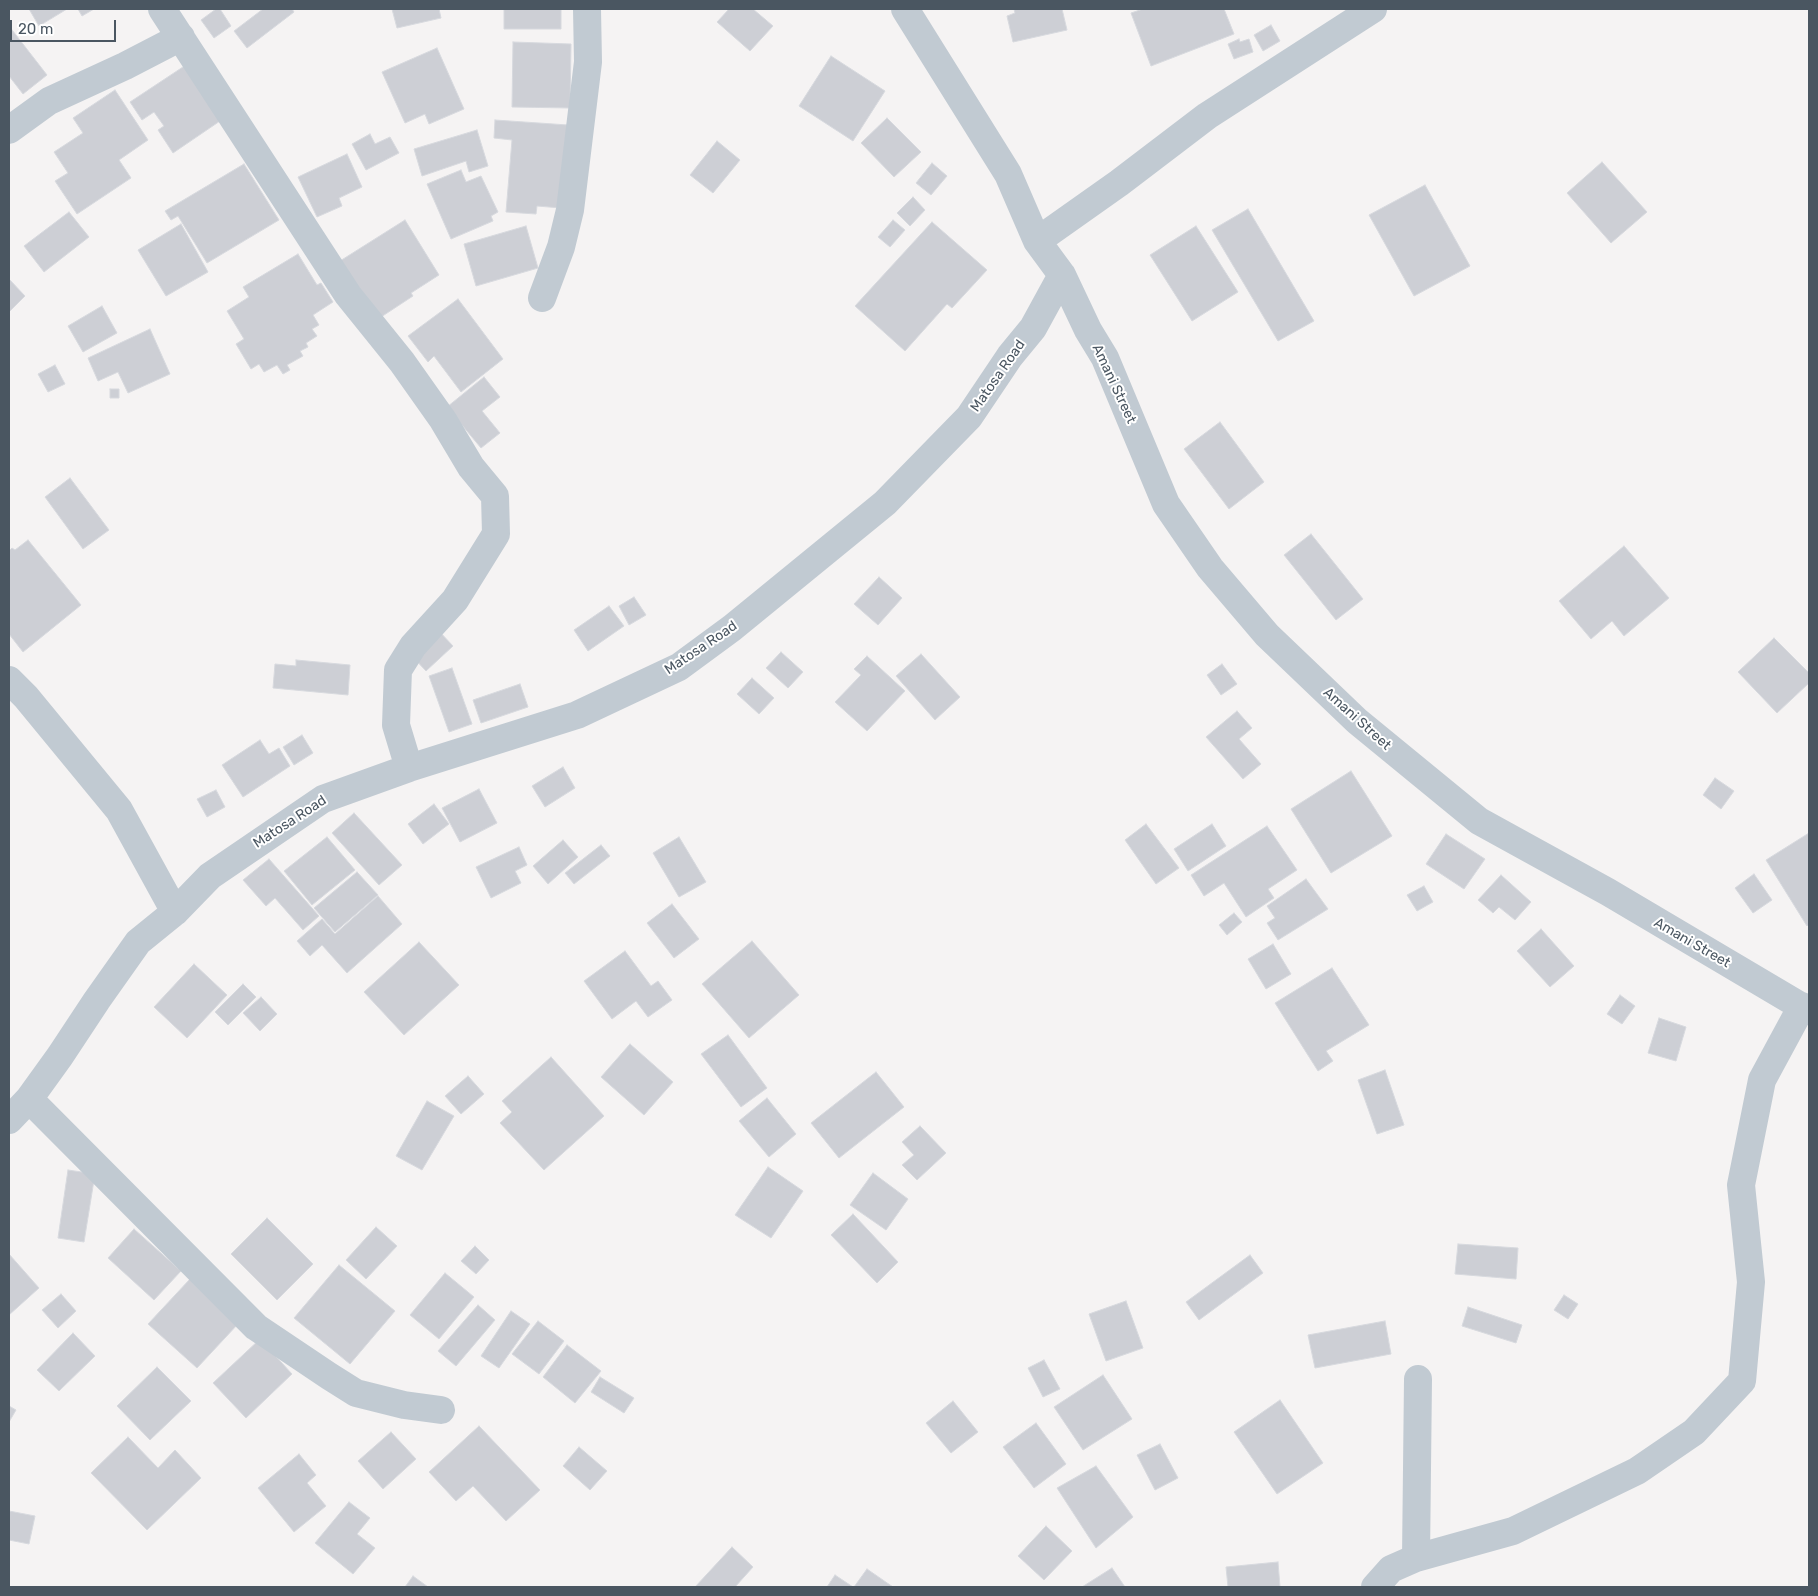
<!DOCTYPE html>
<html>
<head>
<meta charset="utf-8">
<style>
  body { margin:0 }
  #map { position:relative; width:1818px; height:1596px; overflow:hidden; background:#f5f3f3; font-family:Rubik,sans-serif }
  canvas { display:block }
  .frame { position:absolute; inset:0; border:10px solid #4a5661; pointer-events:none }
  .scale { position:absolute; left:10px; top:20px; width:106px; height:22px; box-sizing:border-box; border:2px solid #4a5661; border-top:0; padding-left:6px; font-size:15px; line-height:18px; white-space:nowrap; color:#4a5661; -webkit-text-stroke:4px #fff; paint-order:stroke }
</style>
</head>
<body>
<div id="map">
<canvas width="1818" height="1596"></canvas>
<div class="frame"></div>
<div class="scale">20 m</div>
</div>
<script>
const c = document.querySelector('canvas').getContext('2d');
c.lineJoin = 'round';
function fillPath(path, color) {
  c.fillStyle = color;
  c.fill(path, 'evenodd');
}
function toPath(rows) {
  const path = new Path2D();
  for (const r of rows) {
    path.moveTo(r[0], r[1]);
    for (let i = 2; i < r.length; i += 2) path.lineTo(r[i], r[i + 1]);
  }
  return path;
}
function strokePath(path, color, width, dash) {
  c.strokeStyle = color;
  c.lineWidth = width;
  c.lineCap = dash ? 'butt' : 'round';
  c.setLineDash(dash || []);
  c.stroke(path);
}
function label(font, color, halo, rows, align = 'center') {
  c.font = font + ' Rubik,sans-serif';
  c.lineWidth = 4;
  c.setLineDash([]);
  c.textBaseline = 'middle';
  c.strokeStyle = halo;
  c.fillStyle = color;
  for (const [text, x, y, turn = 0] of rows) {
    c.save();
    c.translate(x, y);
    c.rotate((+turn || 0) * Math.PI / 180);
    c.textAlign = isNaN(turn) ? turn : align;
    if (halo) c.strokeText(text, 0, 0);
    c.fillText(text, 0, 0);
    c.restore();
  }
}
const building = toPath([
  [29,9,67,9,39,26,29,9],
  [78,9,94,9,82,16,78,9],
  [216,9,220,9,231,26,214,38,201,20,216,9],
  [263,9,292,9,294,12,247,48,234,31,263,9],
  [392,9,439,9,441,18,397,28,392,9],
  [504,9,561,9,561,29,504,29,504,9],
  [729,9,753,9,773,26,750,51,717,22,729,9],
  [1014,9,1062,9,1067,30,1013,42,1007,16,1015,13,1014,9],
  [1143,9,1224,9,1234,34,1151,66,1131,13,1143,9],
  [1271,25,1280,41,1263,51,1254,35,1271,25],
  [9,26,47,75,23,94,9,76,9,26],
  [1239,39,1240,42,1249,39,1253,52,1234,59,1228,44,1239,39],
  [513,42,571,44,570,108,512,107,513,42],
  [437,48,464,109,429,124,425,114,405,123,382,72,437,48],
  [831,56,885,91,853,141,799,106,831,56],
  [192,61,220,121,173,153,158,130,164,126,154,112,142,120,130,102,192,61],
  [115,90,148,140,119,160,131,178,77,214,55,181,68,173,54,152,83,133,73,118,115,90],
  [887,118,921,152,894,177,861,143,887,118],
  [495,120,568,125,561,208,537,206,536,214,506,212,512,140,494,138,495,120],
  [477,130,488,166,469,172,466,161,422,176,414,149,477,130],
  [370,134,375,144,390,137,399,153,366,170,352,144,370,134],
  [717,141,740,160,713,193,690,175,717,141],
  [347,154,362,187,339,198,342,206,317,217,298,177,347,154],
  [1602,162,1647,212,1611,243,1567,193,1602,162],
  [932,163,947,176,931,195,916,183,932,163],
  [244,164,279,220,207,263,178,216,171,220,165,211,244,164],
  [461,170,466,182,481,176,498,212,491,216,493,221,451,239,427,184,461,170],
  [1425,185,1470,266,1414,296,1369,215,1425,185],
  [913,197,925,210,910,226,897,213,913,197],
  [1248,209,1314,321,1278,341,1212,230,1248,209],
  [69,212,89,237,44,272,24,246,69,212],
  [405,220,439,275,411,293,413,296,378,319,340,261,405,220],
  [893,220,905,230,890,247,878,237,893,220],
  [932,222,987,270,952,308,947,304,905,351,855,306,932,222],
  [181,224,208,272,166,296,138,250,181,224],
  [526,226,538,268,476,286,464,244,526,226],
  [1196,226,1238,292,1192,321,1150,255,1196,226],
  [298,254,317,285,321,283,333,302,313,315,319,325,312,329,317,336,306,343,308,347,300,351,303,356,287,365,290,370,283,374,277,365,264,372,259,364,251,369,236,344,244,339,227,311,249,297,243,287,298,254],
  [9,279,25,296,9,312,9,279],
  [458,299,503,359,461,392,434,356,428,362,408,336,458,299],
  [102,306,117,333,83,352,68,326,102,306],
  [150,329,170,374,128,393,118,372,98,381,88,358,150,329],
  [55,365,65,384,48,392,38,374,55,365],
  [484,377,500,397,482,411,500,433,481,448,447,407,484,377],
  [110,389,119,389,119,398,110,398,110,389],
  [1220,422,1264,482,1229,509,1184,449,1220,422],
  [70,478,109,530,83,549,45,497,70,478],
  [1311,534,1363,599,1336,620,1284,555,1311,534],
  [28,540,81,605,23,652,9,634,9,551,12,548,15,550,28,540],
  [1624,546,1669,598,1624,636,1612,621,1591,639,1559,601,1624,546],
  [879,577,902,598,878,625,854,604,879,577],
  [634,597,646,615,629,625,619,606,634,597],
  [609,606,624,626,588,651,574,630,609,606],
  [438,630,453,646,426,671,411,655,438,630],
  [1774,638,1809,673,1809,683,1777,713,1738,672,1774,638],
  [781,652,803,672,788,688,766,668,781,652],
  [921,654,960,697,935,720,896,676,921,654],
  [867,656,905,691,867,731,835,702,861,675,854,669,867,656],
  [296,660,350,665,348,695,273,688,275,664,296,666,296,660],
  [1222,664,1237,684,1221,695,1207,675,1222,664],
  [452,668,472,724,449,732,429,676,452,668],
  [752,678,774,698,759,714,737,694,752,678],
  [520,684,528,707,481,723,473,700,520,684],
  [1237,711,1252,728,1239,739,1261,764,1243,779,1206,737,1237,711],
  [302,735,313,753,294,765,283,747,302,735],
  [260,740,269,754,279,748,290,766,243,797,222,765,260,740],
  [563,767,575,788,545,807,532,786,563,767],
  [1351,771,1392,836,1331,873,1291,809,1351,771],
  [1715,778,1734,791,1721,809,1703,795,1715,778],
  [479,789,497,823,460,842,442,808,479,789],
  [216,790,225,807,207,817,197,799,216,790],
  [434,804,449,824,423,844,408,824,434,804],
  [354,813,402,865,379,885,332,833,354,813],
  [1146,824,1179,868,1156,884,1125,840,1146,824],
  [1212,824,1226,846,1188,871,1174,849,1212,824],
  [1267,826,1297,870,1268,889,1274,898,1246,917,1224,883,1204,896,1191,875,1267,826],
  [1809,833,1809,924,1807,926,1766,860,1809,833],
  [1446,834,1485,859,1464,889,1426,864,1446,834],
  [327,837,355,870,312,905,284,871,327,837],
  [679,837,706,882,679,897,653,853,679,837],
  [563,840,578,857,548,884,533,866,563,840],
  [601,845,610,856,574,884,565,873,601,845],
  [519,847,527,865,515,871,521,883,491,898,476,867,519,847],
  [269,859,319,916,303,930,275,898,266,906,243,880,269,859],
  [357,872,378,895,335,932,314,908,357,872],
  [1754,874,1772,900,1753,913,1735,888,1754,874],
  [1501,875,1531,902,1515,920,1499,907,1493,913,1478,900,1501,875],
  [1306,879,1328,909,1278,940,1267,923,1275,918,1267,906,1306,879],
  [1424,886,1433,902,1417,911,1407,895,1424,886],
  [378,896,402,924,347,973,322,945,310,956,297,941,322,919,335,934,378,896],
  [672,904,699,939,674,958,647,923,672,904],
  [1234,913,1242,922,1227,935,1219,925,1234,913],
  [1541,929,1574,966,1550,987,1517,951,1541,929],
  [752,941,799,995,749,1038,702,984,752,941],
  [419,942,459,985,404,1035,364,992,419,942],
  [1273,944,1291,974,1266,989,1248,959,1273,944],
  [625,951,651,986,658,981,672,1000,648,1017,636,1001,612,1019,584,981,625,951],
  [194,964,227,995,187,1038,154,1007,194,964],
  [1332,968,1369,1025,1326,1051,1333,1061,1318,1071,1275,1003,1332,968],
  [243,984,256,997,228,1025,215,1012,243,984],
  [1620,995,1635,1006,1622,1024,1607,1014,1620,995],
  [261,997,277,1014,260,1031,243,1013,261,997],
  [1659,1018,1686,1027,1676,1061,1648,1053,1659,1018],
  [728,1035,767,1088,741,1107,701,1054,728,1035],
  [630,1044,673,1082,644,1115,601,1077,630,1044],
  [551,1057,604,1116,544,1170,500,1123,512,1112,502,1101,551,1057],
  [1385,1070,1404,1125,1377,1134,1358,1080,1385,1070],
  [876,1072,904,1107,839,1158,811,1123,876,1072],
  [468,1076,484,1094,461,1114,445,1096,468,1076],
  [767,1098,796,1134,769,1157,739,1121,767,1098],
  [427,1101,454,1116,422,1170,396,1156,427,1101],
  [920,1126,946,1153,917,1180,902,1165,914,1155,902,1142,920,1126],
  [768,1167,803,1191,771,1238,735,1215,768,1167],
  [68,1170,95,1174,84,1242,58,1238,68,1170],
  [873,1173,908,1199,886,1230,850,1205,873,1173],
  [853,1214,898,1262,877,1283,831,1235,853,1214],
  [267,1218,313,1264,277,1300,231,1254,267,1218],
  [376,1227,397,1246,366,1279,346,1260,376,1227],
  [134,1229,181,1271,154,1300,108,1258,134,1229],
  [1458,1244,1518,1248,1516,1279,1455,1274,1458,1244],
  [475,1246,489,1260,476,1274,461,1261,475,1246],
  [9,1254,39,1288,9,1315,9,1254],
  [1250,1255,1263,1273,1199,1320,1186,1302,1250,1255],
  [339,1265,395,1311,350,1364,294,1318,339,1265],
  [445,1273,474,1297,439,1339,410,1315,445,1273],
  [190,1279,238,1324,197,1368,148,1324,190,1279],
  [61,1294,76,1311,58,1328,42,1310,61,1294],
  [1564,1295,1578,1304,1568,1319,1554,1310,1564,1295],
  [1126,1301,1143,1348,1106,1361,1089,1314,1126,1301],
  [478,1305,495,1320,456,1366,438,1351,478,1305],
  [1468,1307,1522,1325,1516,1343,1462,1326,1468,1307],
  [511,1311,530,1324,499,1368,481,1356,511,1311],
  [538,1321,564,1341,539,1374,512,1354,538,1321],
  [1385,1321,1391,1354,1315,1368,1308,1335,1385,1321],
  [73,1333,95,1356,59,1391,37,1370,73,1333],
  [260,1339,292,1374,246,1418,213,1383,260,1339],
  [567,1345,601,1371,575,1403,543,1377,567,1345],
  [1044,1360,1060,1389,1043,1397,1028,1368,1044,1360],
  [157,1367,191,1401,150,1440,117,1406,157,1367],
  [1103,1375,1132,1419,1083,1450,1054,1407,1103,1375],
  [600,1377,634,1398,624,1413,591,1392,600,1377],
  [1280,1400,1323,1463,1277,1494,1234,1432,1280,1400],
  [953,1401,978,1432,951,1453,926,1423,953,1401],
  [9,1406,16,1410,9,1422,9,1406],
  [1036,1423,1066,1464,1034,1488,1003,1447,1036,1423],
  [479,1426,540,1490,506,1521,473,1486,456,1501,429,1472,479,1426],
  [391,1432,416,1459,383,1489,358,1461,391,1432],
  [128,1437,158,1468,175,1450,201,1478,147,1530,91,1473,128,1437],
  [1160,1444,1178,1478,1155,1490,1137,1455,1160,1444],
  [579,1447,607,1471,590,1490,563,1466,579,1447],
  [299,1454,316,1475,307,1483,326,1506,294,1532,258,1488,299,1454],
  [1096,1466,1133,1517,1096,1548,1057,1488,1096,1466],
  [349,1502,370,1518,357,1534,375,1548,353,1574,315,1543,349,1502],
  [9,1511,35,1516,29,1544,9,1540,9,1511],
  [1046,1526,1072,1551,1044,1580,1018,1556,1046,1526],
  [732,1547,753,1567,735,1587,695,1587,732,1547],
  [1278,1562,1280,1587,1228,1587,1226,1567,1278,1562],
  [1112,1568,1125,1587,1082,1587,1112,1568],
  [867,1569,893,1587,854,1587,867,1569],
  [835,1575,853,1587,827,1587,835,1575],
  [413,1576,428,1587,405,1587,413,1576]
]);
fillPath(building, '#cdcfd5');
strokePath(building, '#d7d9de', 1);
strokePath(toPath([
  [162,9,348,295,402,362,443,420,471,467,495,496,496,534,455,600,413,646,398,670,396,725,409,768],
  [9,130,49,101,125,66,181,37],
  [1037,241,1119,183,1207,116,1373,9],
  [1062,275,1088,330,1105,358,1166,504,1210,568,1267,635,1357,721,1479,821,1608,892,1809,1011],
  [542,298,561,247,570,210,588,62,587,9],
  [9,680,26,697,119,810,175,912],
  [29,1099,256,1327,329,1376,356,1393,404,1405,441,1410],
  [9,1120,29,1099,60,1056,97,1000,138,942,175,912,210,876,323,799,409,768,577,715,679,667,732,628,885,503,969,417,1010,356,1033,328,1062,275,1037,241,1008,174,905,9],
  [1416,1558,1418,1379],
  [1375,1587,1391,1569,1416,1558,1513,1531,1637,1471,1694,1432,1742,1381,1751,1282,1741,1185,1762,1080,1802,1006]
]), '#c1cad2', 28);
label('14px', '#4a5661', '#fff', [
  ["Matosa Road",998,376,-55],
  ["Amani Street",1114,384,65],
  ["Matosa Road",701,648,-34],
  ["Amani Street",1357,719,42],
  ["Matosa Road",290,822,-33],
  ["Amani Street",1692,943,30]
]);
</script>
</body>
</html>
